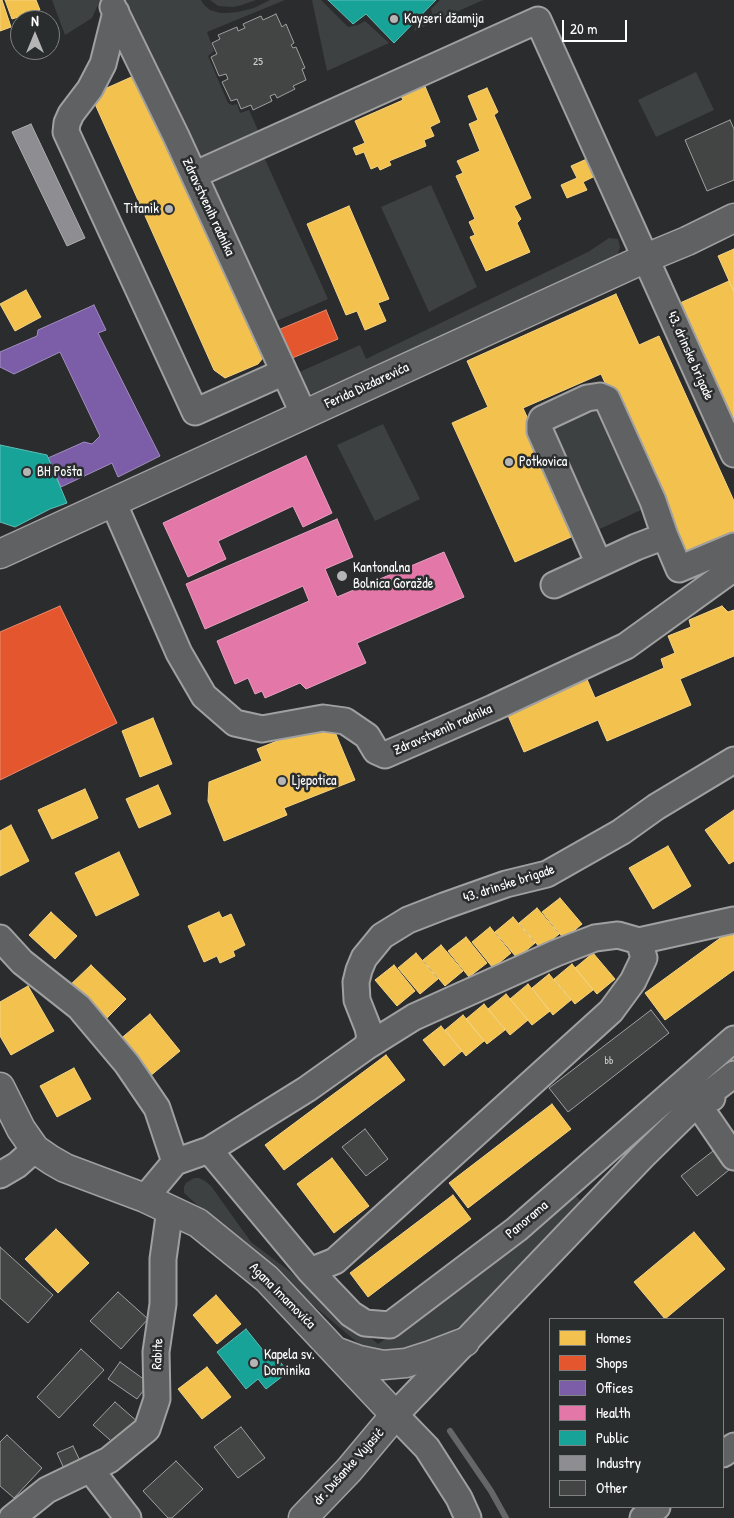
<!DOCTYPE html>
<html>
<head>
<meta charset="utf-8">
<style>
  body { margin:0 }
  #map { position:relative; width:734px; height:1518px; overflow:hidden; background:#2b2c2d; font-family:"Patrick Hand",sans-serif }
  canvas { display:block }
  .legend { position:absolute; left:549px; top:1318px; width:175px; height:190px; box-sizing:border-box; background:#2a2d2e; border:1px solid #7f8182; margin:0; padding:6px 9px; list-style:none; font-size:15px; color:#fff }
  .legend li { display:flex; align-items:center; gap:10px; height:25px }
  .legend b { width:25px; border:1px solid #7f8182 }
  .north { position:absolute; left:10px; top:10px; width:50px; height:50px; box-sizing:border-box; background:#2a2d2e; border:1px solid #7f8182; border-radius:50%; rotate:0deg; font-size:14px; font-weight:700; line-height:20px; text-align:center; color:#fff }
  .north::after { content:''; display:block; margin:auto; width:18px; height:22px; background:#b5b5b6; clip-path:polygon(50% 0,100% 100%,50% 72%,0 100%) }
  .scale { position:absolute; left:562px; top:20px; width:65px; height:22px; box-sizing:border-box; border:2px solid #fff; border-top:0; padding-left:6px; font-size:15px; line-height:18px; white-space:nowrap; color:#fff; -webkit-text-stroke:4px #2a2d2e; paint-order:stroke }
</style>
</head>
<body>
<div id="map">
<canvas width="734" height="1518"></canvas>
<ul class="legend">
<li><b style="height:14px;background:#f2c14e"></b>Homes</li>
<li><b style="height:14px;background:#e4572e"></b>Shops</li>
<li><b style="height:14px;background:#7b5ea7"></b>Offices</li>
<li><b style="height:14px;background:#e377a8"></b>Health</li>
<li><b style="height:14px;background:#17a398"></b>Public</li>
<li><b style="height:14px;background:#8d8d92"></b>Industry</li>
<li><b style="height:14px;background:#434444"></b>Other</li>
</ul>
<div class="north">N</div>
<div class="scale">20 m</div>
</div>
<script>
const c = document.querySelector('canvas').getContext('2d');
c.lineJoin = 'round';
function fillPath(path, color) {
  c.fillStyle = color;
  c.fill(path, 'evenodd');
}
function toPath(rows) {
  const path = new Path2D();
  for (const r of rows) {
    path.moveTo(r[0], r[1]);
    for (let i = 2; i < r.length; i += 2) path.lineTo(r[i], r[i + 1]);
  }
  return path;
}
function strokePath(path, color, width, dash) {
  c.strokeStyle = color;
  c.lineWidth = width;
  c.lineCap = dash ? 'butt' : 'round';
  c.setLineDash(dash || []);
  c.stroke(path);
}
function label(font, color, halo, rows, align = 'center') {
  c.font = font + ' "Patrick Hand",sans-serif';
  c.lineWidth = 5;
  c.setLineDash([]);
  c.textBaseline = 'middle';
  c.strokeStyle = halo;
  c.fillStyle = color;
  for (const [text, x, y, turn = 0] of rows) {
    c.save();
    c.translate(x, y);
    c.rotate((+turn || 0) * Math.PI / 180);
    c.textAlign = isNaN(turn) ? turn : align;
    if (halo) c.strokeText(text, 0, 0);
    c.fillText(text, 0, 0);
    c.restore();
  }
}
fillPath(toPath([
  [52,0,100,0,92,18,65,35],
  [119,0,201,0,204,5,210,10,220,13,226,13,238,12,254,8,270,0,285,0,207,32,214,51,208,56,228,103,232,105,237,104,240,113,249,110,260,135,193,162],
  [210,0,256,0,242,5,233,7,218,6],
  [312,0,321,0,348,27,358,25,365,21,389,43,327,71],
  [440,0,483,0,414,31,417,24,423,19,428,18,432,13,431,9],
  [696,72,714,110,656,137,638,100],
  [264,157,328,299,272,323,212,189,215,181,220,176],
  [431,185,477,287,429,312,381,207],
  [609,238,618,239,620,247,617,256,315,394,303,392,295,374,360,345,366,359,588,252],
  [606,404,652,505,591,533,545,432],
  [383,424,420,499,375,521,337,445],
  [194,1178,199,1178,205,1181,211,1186,251,1242,288,1270,378,1344,447,1296,574,1193,585,1207,470,1320,436,1340,396,1355,364,1348,245,1248,184,1193,184,1187,186,1183]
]), '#3e4142');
const homes = toPath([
  [0,0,2,0,11,27,0,31,0,0],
  [5,0,36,0,40,10,12,19,5,0],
  [136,75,263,358,258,364,225,378,214,370,91,95,136,75],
  [424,84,440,122,430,127,434,136,424,140,426,146,389,161,391,165,380,170,378,166,371,169,364,152,356,155,353,148,365,143,355,121,403,100,400,94,424,84],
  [487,88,498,112,494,115,531,198,514,206,521,219,517,223,530,252,486,271,470,237,475,235,469,222,475,219,456,176,463,173,457,161,480,151,469,124,478,120,468,96,487,88],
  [589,158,597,175,583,182,587,190,567,198,561,185,577,178,571,166,589,158],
  [349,206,389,299,378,303,386,321,365,330,357,311,346,315,307,224,349,206],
  [734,249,734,292,718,256,734,249],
  [729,281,734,292,734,421,680,303,729,281],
  [26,290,41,317,15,331,0,304,26,290],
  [616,294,639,345,659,336,734,501,734,536,685,558,601,374,523,408,580,533,515,562,452,423,488,407,467,361,616,294],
  [722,606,728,612,734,610,734,656,680,679,691,705,607,741,598,720,524,752,506,711,586,677,595,698,664,668,661,659,675,653,668,636,691,627,689,620,722,606],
  [153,718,172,764,140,777,122,731,153,718],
  [330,720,355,780,284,808,287,815,224,841,208,801,209,782,262,761,257,749,330,720],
  [158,785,171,814,139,828,126,799,158,785],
  [85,789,98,818,52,839,38,810,85,789],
  [734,810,734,861,729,864,705,830,734,810],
  [11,825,29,861,0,876,0,831,11,825],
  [668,846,691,886,653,909,629,868,668,846],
  [119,852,139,895,96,916,75,873,119,852],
  [560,898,582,924,564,939,542,912,560,898],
  [537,908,559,934,541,949,519,923,537,908],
  [51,912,77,936,55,959,29,935,51,912],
  [219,912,222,918,231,914,245,945,233,951,235,956,220,963,217,956,204,962,188,926,219,912],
  [513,917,535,943,517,958,495,932,513,917],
  [490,927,511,953,493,968,472,942,490,927],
  [734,928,734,970,665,1020,645,993,734,928],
  [466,937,487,963,469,977,448,951,466,937],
  [441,945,463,971,445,986,423,960,441,945],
  [416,953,438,979,420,994,398,968,416,953],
  [593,953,615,979,597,994,575,968,593,953],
  [572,964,593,990,575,1004,554,979,572,964],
  [91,965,126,999,102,1023,67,988,91,965],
  [394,965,415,991,397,1006,375,980,394,965],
  [549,974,571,1000,553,1015,532,988,549,974],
  [528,984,550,1011,532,1025,510,999,528,984],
  [28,986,54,1031,11,1055,0,1036,0,1002,28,986],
  [506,994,528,1020,510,1035,488,1009,506,994],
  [484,1004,505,1030,487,1044,466,1019,484,1004],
  [150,1014,180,1051,149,1077,118,1041,150,1014],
  [463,1015,484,1041,466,1056,445,1030,463,1015],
  [441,1026,462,1051,444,1066,423,1040,441,1026],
  [386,1055,405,1080,284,1170,265,1145,386,1055],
  [74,1068,91,1099,57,1117,40,1086,74,1068],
  [552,1104,571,1129,468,1208,449,1183,552,1104],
  [332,1158,369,1206,334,1233,297,1184,332,1158],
  [453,1195,471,1219,368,1297,350,1273,453,1195],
  [56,1229,89,1263,58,1293,25,1259,56,1229],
  [694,1232,725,1269,665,1319,634,1282,694,1232],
  [216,1295,241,1324,217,1344,193,1315,216,1295],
  [207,1367,231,1397,202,1419,178,1389,207,1367]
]);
fillPath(homes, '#f2c14e');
strokePath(homes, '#f6d483', 1);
const shops = toPath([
  [326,310,338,339,290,359,278,330,326,310],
  [60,606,117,723,0,780,0,632,60,606]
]);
fillPath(shops, '#e4572e');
strokePath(shops, '#ec896d', 1);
const offices = toPath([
  [94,305,106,330,98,333,160,456,118,477,112,463,61,487,48,458,84,442,92,444,100,436,60,352,14,374,0,367,0,352,37,336,38,330,94,305]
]);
fillPath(offices, '#7b5ea7');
strokePath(offices, '#a38ec1', 1);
const health = toPath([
  [306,456,332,513,303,527,293,506,218,541,226,559,188,577,163,523,306,456],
  [337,519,353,557,325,569,337,597,444,552,464,597,357,643,366,663,306,689,300,683,265,698,262,691,255,694,248,678,235,684,217,641,309,601,303,586,205,629,186,584,337,519]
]);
fillPath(health, '#e377a8');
strokePath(health, '#eba0c2', 1);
const public = toPath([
  [328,0,436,0,394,43,366,14,353,24,328,0],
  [0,445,47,455,67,503,50,509,15,527,0,522,0,445],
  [246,1329,266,1354,271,1350,288,1372,266,1389,258,1379,246,1389,217,1352,246,1329]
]);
fillPath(public, '#17a398');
strokePath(public, '#5dbfb7', 1);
const industry = toPath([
  [31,124,85,238,67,246,12,132,31,124]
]);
fillPath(industry, '#8d8d92');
strokePath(industry, '#afafb3', 1);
strokePath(toPath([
  [450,1431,491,1491,506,1518]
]), '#646667', 6);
const building = toPath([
  [276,14,282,27,286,24,294,43,291,45,293,48,296,47,305,68,302,69,306,80,293,86,295,89,277,98,275,94,270,96,272,101,253,110,251,105,241,109,237,99,231,101,222,82,228,79,226,74,219,76,211,57,217,54,212,43,220,39,218,35,237,27,238,31,245,28,243,24,261,16,263,20,276,14],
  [730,120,734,129,734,180,707,191,685,140,730,120],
  [651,1010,669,1033,568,1112,549,1088,651,1010],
  [365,1129,388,1159,366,1176,342,1147,365,1129],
  [713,1151,729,1170,697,1196,681,1176,713,1151],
  [0,1247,53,1295,28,1323,0,1298,0,1247],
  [118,1292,148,1319,121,1349,90,1321,118,1292],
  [81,1349,104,1370,59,1418,37,1397,81,1349],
  [120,1362,149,1383,137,1399,108,1379,120,1362],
  [115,1402,139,1423,117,1446,93,1425,115,1402],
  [241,1427,265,1458,238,1478,214,1447,241,1427],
  [7,1435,42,1468,14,1498,0,1486,0,1442,7,1435],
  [73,1446,82,1465,66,1473,57,1453,73,1446],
  [176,1461,203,1489,172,1518,168,1518,143,1491,176,1461]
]);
fillPath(building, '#434444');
strokePath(building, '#a0a0a0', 1);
const minor = toPath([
  [113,7,176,136,304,415],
  [116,12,103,64,90,89,71,114,67,123,66,132,195,412,284,372],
  [194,175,538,20,734,454],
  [113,502,179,653,204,696,235,723,262,729,323,718,345,721,367,736,376,751,385,755,493,708,626,646,734,568],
  [599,564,540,431,540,424,542,419,587,398,600,396,607,399,653,501,665,536],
  [554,585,636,547,665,536,679,569,734,546],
  [0,938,22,962,79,1007,127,1064,157,1108,175,1162],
  [366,1047,370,1038,368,1028,357,1000,356,982,359,970,364,958,382,936,408,920,444,906,506,884,547,874,621,832,656,807,734,760],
  [712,1098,697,1103,734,1157],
  [209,1150,310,1271,351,1314,365,1323,390,1325,517,1229,734,1039],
  [0,1175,17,1165,35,1149],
  [145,1198,175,1162,209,1150,307,1089,366,1047,414,1017,556,953,595,938,618,935,639,941,734,920],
  [310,1271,335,1261,611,1011,633,981,644,958,639,941],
  [723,1454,734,1446],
  [90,1469,128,1518],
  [12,1518,47,1490,109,1460,147,1429,157,1399,156,1352,163,1304,163,1259,170,1209],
  [468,1518,459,1498,427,1448,395,1415,642,1157,697,1103,734,1074],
  [643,1518,657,1507]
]);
const major = toPath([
  [0,554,646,258,687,241,734,218],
  [0,1087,21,1129,35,1149,51,1160,65,1168,145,1198,198,1223,267,1279,395,1415,349,1470,303,1518],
  [335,1351,359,1360,383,1365,406,1363,431,1355,465,1342]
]);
strokePath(minor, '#a0a0a0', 29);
strokePath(major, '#a0a0a0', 31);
strokePath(minor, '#606162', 25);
strokePath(major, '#606162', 28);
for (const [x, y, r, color] of [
  [394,19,5,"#b5b5b6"],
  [169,209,5,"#b5b5b6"],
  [509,462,5,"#b5b5b6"],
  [27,472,5,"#b5b5b6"],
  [342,576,6,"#b5b5b6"],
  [282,781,5,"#b5b5b6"],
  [254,1363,5,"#b5b5b6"]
]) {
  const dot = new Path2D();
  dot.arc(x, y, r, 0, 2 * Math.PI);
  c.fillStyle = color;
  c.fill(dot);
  strokePath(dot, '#2a2d2e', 2);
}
label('11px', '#d0d0d0', null, [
  ["25",258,62],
  ["bb",609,1061]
]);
label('14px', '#fff', '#2a2d2e', [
  ["Kayseri džamija",404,19],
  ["Titanik",159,209,"right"],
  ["Potkovica",519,462],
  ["BH Pošta",37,472],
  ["Kantonalna",353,568],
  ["Bolnica Goražde",353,584],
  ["Ljepotica",292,781],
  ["Kapela sv.",264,1355],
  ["Dominika",264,1371]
], 'left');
label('14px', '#fff', '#2a2d2e', [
  ["Zdravstvenih radnika",208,207,65],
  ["43. drinske brigade",690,356,66],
  ["Ferida Dizdarevića",367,386,-25],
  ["Zdravstvenih radnika",443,730,-24],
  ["43. drinske brigade",509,884,-18],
  ["Panorama",527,1220,-40],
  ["Agana Imamovića",282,1296,45],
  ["Rabite",158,1354,-87],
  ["dr. Dušanke Vujasić",349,1467,-48]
]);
</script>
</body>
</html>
